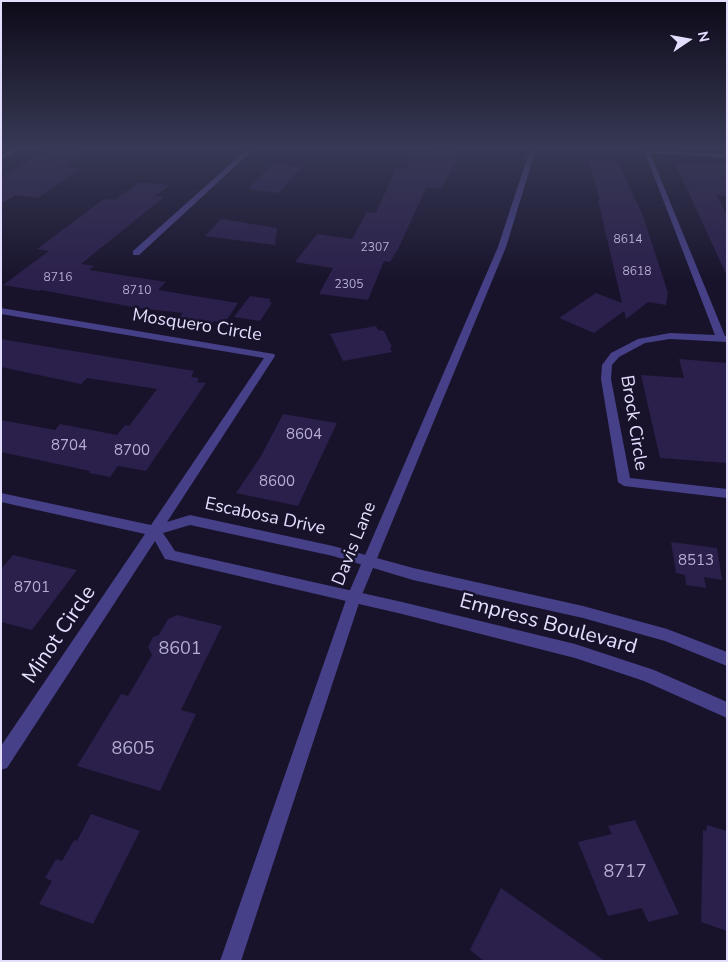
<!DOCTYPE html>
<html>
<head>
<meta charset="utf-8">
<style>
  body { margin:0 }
  #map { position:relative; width:728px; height:962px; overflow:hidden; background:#18132b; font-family:"Nunito Sans",sans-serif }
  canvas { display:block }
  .frame { position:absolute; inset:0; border:2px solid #e3defe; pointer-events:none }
  .north { position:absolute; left:663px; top:15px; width:50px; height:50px; -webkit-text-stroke:4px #18132b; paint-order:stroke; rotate:78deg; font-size:14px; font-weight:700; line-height:20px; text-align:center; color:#e3defe }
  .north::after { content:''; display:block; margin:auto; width:18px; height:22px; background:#e3defe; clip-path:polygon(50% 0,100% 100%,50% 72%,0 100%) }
</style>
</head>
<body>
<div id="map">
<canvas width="728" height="962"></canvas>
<div class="frame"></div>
<div class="north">N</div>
</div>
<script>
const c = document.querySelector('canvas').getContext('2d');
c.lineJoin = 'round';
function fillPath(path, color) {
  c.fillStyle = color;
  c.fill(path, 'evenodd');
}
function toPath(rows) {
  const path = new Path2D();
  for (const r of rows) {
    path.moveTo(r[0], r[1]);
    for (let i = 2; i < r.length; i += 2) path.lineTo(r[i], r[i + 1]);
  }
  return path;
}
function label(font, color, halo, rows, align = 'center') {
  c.font = font + ' "Nunito Sans",sans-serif';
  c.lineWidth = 5;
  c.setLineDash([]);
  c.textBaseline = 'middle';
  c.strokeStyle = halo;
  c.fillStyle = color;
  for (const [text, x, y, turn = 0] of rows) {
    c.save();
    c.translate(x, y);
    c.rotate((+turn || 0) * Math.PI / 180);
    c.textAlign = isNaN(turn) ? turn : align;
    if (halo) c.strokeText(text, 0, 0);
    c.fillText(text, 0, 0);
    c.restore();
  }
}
fillPath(toPath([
  [49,149,87,149,62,166,80,169,38,198,16,195,1,204,1,177],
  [434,149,459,149,456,155,460,155,441,189,426,188,398,249,390,262,384,261,368,300,319,294,333,268,295,262,317,234,352,239,367,212,376,213,396,168,407,169,408,152,432,152],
  [588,160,613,160,620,165,644,219,668,293,666,305,648,302,626,319,624,311,594,333,559,318,596,293,622,303,598,200,600,200],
  [675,163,727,164,727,196,717,195,727,216,727,276],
  [273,164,301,167,279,193,248,189],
  [139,182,170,185,155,196,164,197,81,264,94,266,89,270,166,282,158,290,238,303,228,318,222,323,214,321,213,323,179,318,183,313,138,308,41,290,39,291,3,285,49,251,37,249,104,199,115,200],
  [221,219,277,228,275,245,205,236],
  [250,296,271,299,269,302,272,303,260,321,234,317],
  [376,326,378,330,384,331,392,347,390,347,392,352,343,361,330,334],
  [1,339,194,371,191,377,199,378,197,382,206,383,146,471,118,466,110,477,89,473,90,471,1,452,1,420,55,430,60,424,117,435,125,425,129,426,157,389,87,378,81,384,1,367],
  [679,359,727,363,727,463,660,458,641,375,684,378],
  [283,414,337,423,298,506,236,493,261,456],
  [671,542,717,548,722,580,704,577,706,588,686,585,685,575,676,573],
  [13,555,77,570,32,630,1,622,1,569],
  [177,615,222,626,181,710,196,714,160,791,77,766,121,694,128,696,152,655,148,647,153,637,159,635,168,619],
  [91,814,140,831,93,924,39,904,52,881,45,878,56,859,62,861,74,840,77,841],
  [635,820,679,914,648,922,642,908,608,916,578,842,612,834,608,826],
  [707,825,727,831,727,931,701,922,703,830,706,831],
  [501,888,605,961,484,961,470,950]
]), '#2b1f4b');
fillPath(toPath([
  [12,149,20,149,1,160,1,155,12,149],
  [247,149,254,149,139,255,133,255,133,251,247,149],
  [644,150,727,154,727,158,650,153,725,336,727,336,727,342,670,339,645,343,619,357,612,365,611,379,630,478,727,489,727,498,624,486,618,482,601,379,602,365,611,353,638,339,670,333,715,335,644,150],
  [1,308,274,354,275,356,167,522,190,515,333,546,413,568,583,606,667,629,727,652,727,666,665,641,583,618,413,580,333,556,190,525,163,533,175,551,402,602,575,644,654,670,727,702,727,718,644,681,575,658,402,614,170,560,165,559,155,541,7,768,1,770,1,746,145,534,1,502,1,493,151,525,264,358,1,314,1,308]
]), '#464088');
fillPath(toPath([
  [530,149,536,149,506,247,361,597,241,961,220,961,347,597,498,247,530,149]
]), '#464088');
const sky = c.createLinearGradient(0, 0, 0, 284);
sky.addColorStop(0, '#0d0a18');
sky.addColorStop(0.52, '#373955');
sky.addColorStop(1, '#37395500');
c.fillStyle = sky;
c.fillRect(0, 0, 728, 284);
label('12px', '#b5aed1', null, [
  ["8614",628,240],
  ["2307",375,248],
  ["8618",637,272],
  ["8716",58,278],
  ["2305",349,285],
  ["8710",137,291]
]);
label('15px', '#b5aed1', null, [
  ["8604",304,435],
  ["8704",69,446],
  ["8700",132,451],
  ["8600",277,482],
  ["8513",696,561],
  ["8701",32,588]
]);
label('18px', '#e3defe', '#18132b', [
  ["Mosquero Circle",197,326,9],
  ["Brock Circle",633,423,81],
  ["Escabosa Drive",265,517,12],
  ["Davis Lane",355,544,-68]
]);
label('18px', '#b5aed1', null, [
  ["8601",180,650],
  ["8605",133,750],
  ["8717",625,873]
]);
label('21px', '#e3defe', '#18132b', [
  ["Empress Boulevard",548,625,15],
  ["Minot Circle",60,635,-56]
]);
</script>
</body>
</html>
